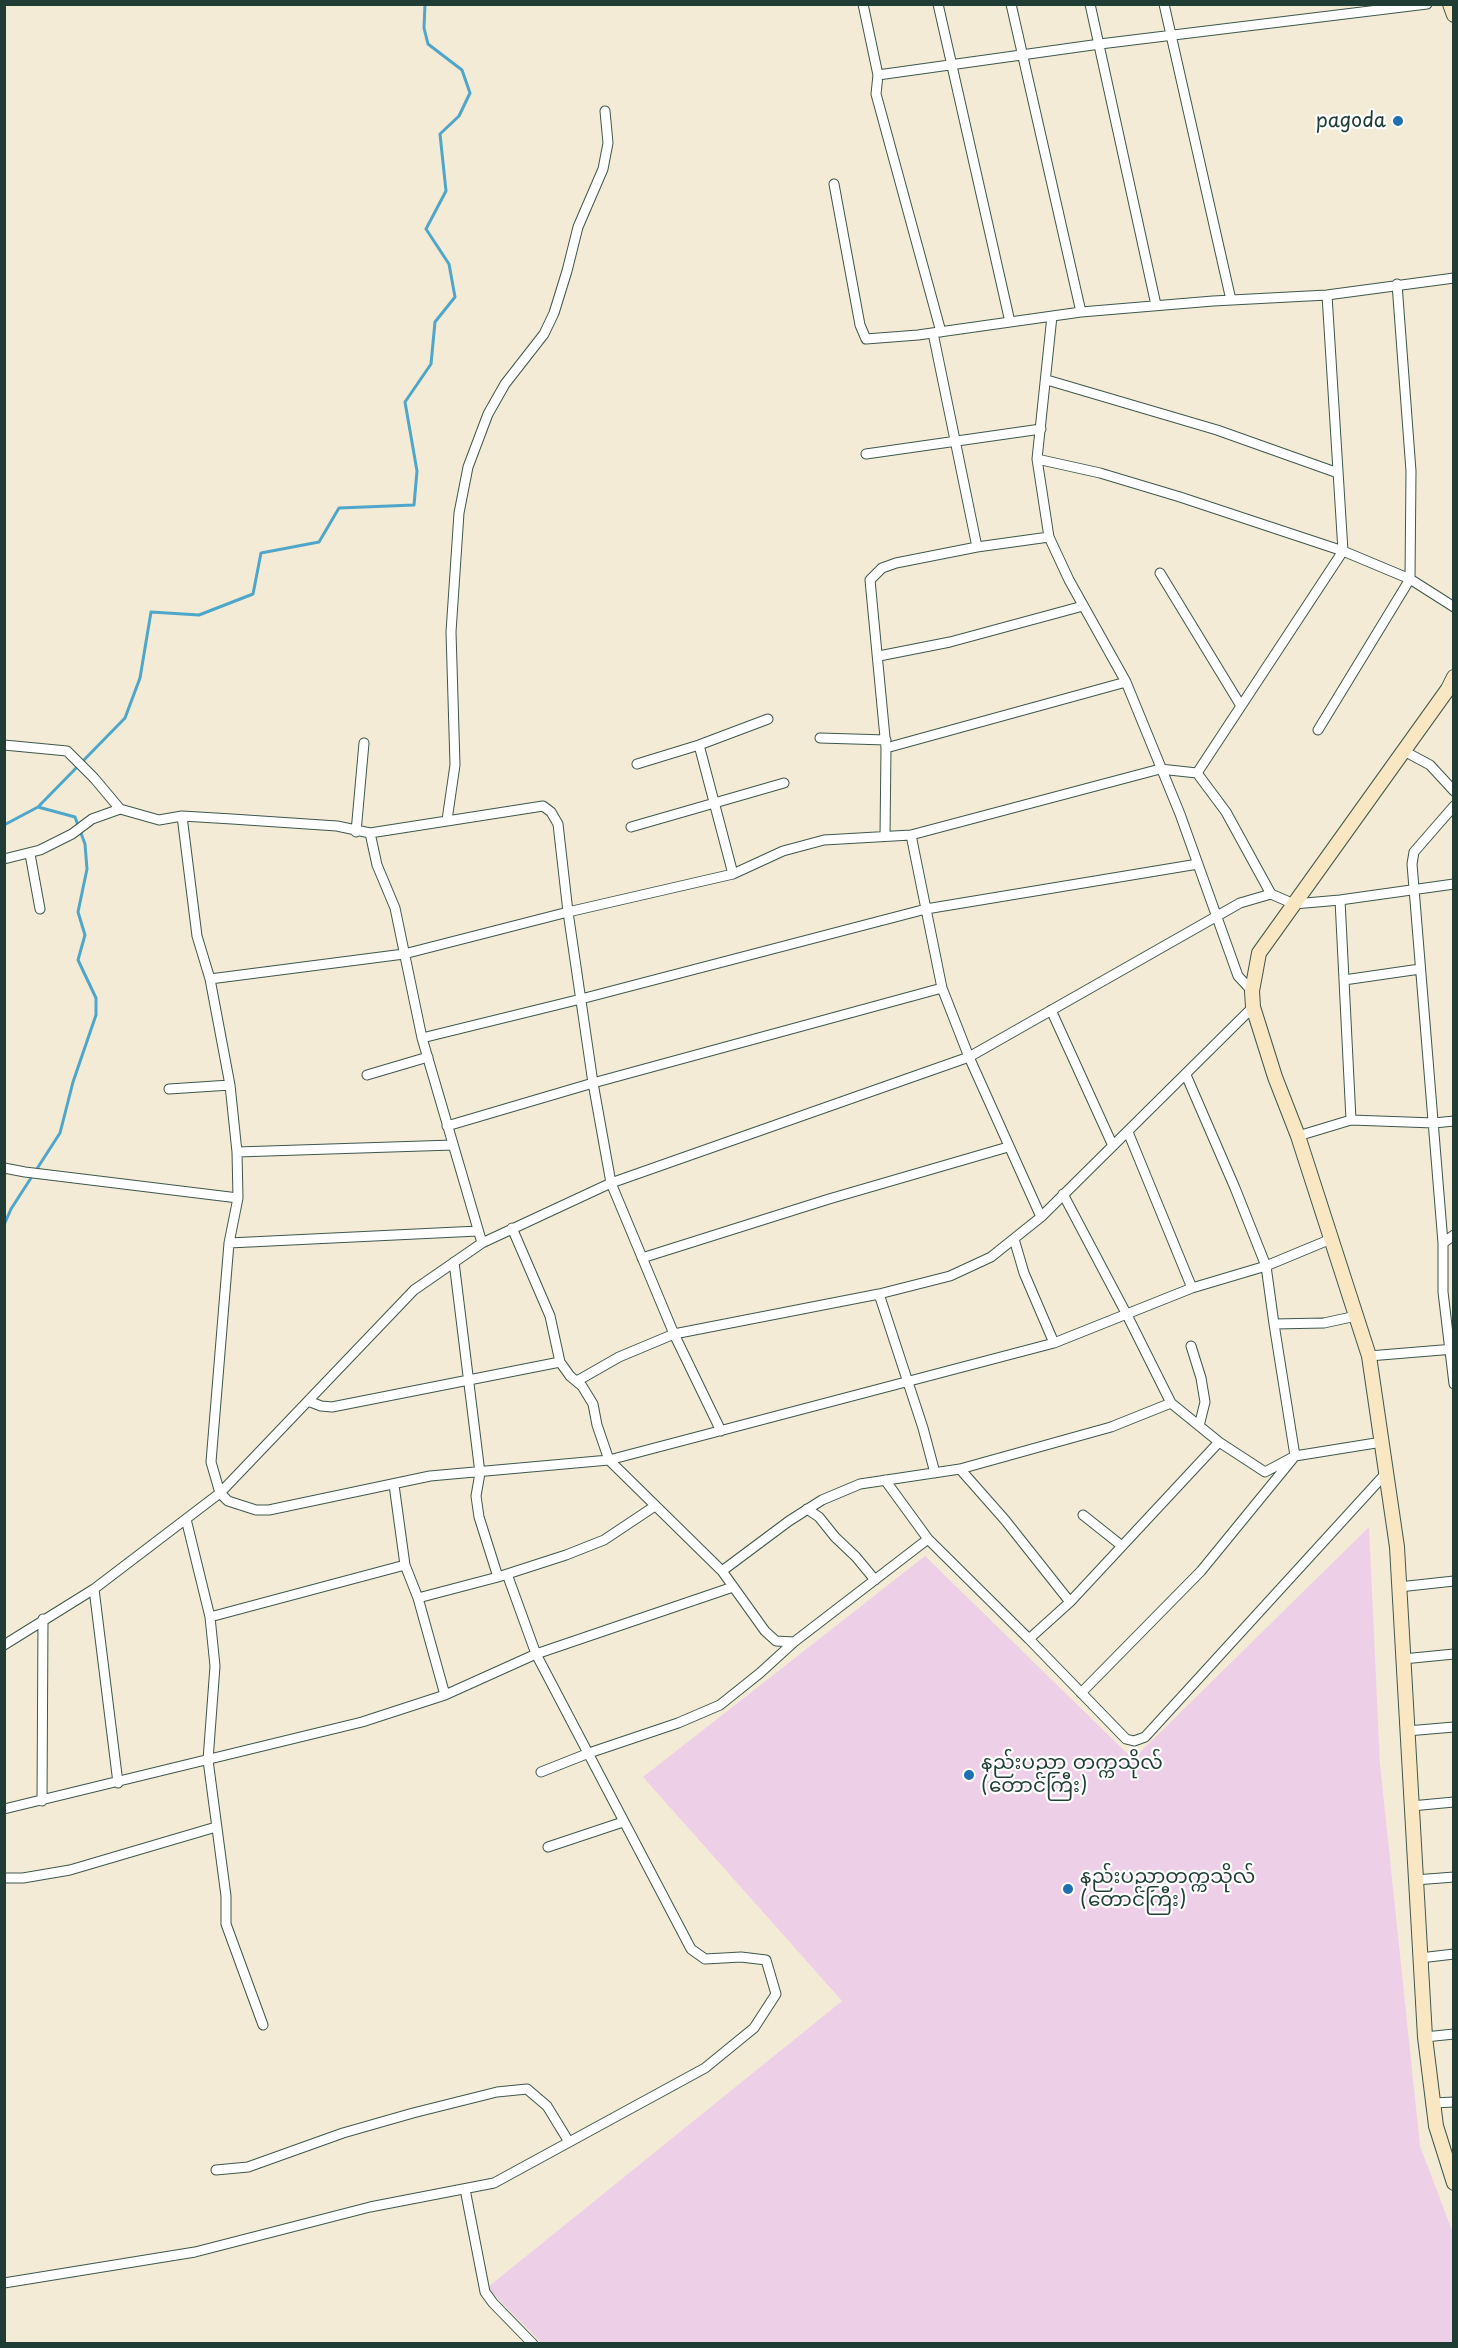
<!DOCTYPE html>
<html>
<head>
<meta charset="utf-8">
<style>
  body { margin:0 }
  #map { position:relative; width:1458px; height:2348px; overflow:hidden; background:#f4ebd6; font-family:"Playpen Sans",sans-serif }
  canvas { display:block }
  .frame { position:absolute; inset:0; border:6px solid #1f3d34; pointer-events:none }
</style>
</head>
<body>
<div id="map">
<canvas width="1458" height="2348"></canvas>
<div class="frame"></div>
</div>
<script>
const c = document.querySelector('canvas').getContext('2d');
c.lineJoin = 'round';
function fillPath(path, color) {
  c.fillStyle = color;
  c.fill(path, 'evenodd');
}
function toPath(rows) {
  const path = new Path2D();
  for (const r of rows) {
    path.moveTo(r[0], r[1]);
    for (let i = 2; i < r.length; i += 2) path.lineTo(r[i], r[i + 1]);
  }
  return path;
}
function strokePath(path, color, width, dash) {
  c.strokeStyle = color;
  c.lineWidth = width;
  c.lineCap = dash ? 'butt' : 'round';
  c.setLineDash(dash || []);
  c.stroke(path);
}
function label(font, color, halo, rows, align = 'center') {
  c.font = font + ' "Playpen Sans","Noto Sans Myanmar",sans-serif';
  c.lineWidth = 4.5;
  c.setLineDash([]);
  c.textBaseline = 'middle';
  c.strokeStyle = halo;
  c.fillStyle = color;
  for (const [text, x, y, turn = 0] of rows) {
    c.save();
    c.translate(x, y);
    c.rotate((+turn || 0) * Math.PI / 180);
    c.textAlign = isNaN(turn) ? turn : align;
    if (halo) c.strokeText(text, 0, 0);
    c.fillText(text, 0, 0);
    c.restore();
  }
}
fillPath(toPath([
  [1369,1527,1380,1764,1420,2146,1453,2233,1453,2343,542,2343,491,2292,488,2287,842,2001,643,1777,925,1556,1133,1759]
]), '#edd0e8');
strokePath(toPath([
  [4,825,38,807,125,718,140,678,151,612,199,615,253,594,261,553,319,542,339,508,414,505,417,471,405,402,431,364,435,322,455,297,449,264,426,229,446,191,440,134,459,116,470,93,462,70,428,44,424,28,425,4],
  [4,1225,11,1209,60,1133,73,1082,96,1015,96,998,78,960,85,935,78,912,87,869,85,844,75,817,38,807]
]), '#4ea6cb', 3);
const minor = toPath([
  [863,4,878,75,876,94,941,332],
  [938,4,1010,322],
  [1011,4,1081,312],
  [1090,4,1156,305],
  [1164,4,1231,300],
  [878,75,1100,44,1427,4],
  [834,184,860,325,866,339,918,335,1081,312,1213,301,1327,295,1454,278],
  [1052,316,1037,459,1049,537,1069,580,1126,682,1180,814,1238,976,1252,991],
  [933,333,977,547],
  [1047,380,1217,430,1338,473],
  [866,454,1041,429],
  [1037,459,1100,473,1180,497,1343,551,1410,579,1454,607],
  [1160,573,1241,706],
  [879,656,950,642,1083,606],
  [1318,730,1410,579,1411,471,1397,284],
  [820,738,886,740],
  [4,745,67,751,94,778,120,809,159,820,182,816,232,819,337,826,370,833,377,865,395,908,422,1038,482,1243],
  [699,745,733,874],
  [886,748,1126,682],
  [1404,751,1430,765,1454,791],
  [637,764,699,745,768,719],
  [1454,806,1414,852,1412,864,1443,1243,1443,1292,1454,1384],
  [447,820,455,765,451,632,459,513,468,467,488,414,505,384,544,334,554,313,567,271,578,227,603,169,608,143,605,111],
  [631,827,784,783],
  [356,832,364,743],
  [370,833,543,806,551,812,558,824,568,912,593,1083,611,1183,674,1334,721,1431],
  [911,835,942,988,969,1057,1041,1217],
  [885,836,886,748,870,580,882,568,896,563,977,547,1049,537],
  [30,854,40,909],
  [4,859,40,850,72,834,92,819,120,809],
  [1271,894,1226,812,1197,773,1343,551,1327,295],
  [1340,900,1351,1120],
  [210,979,404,954,568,912,733,874,783,851,824,840,911,835,1160,769,1197,773],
  [1344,980,1420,969],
  [1051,1010,1113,1146],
  [422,1038,581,999,926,909,1198,864],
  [367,1075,428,1057],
  [1186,1075,1235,1188,1266,1266,1274,1324],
  [230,1085,237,1152],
  [169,1089,230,1085,210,979,197,936,182,816],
  [447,1126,593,1083,942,988],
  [1128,1132,1192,1288],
  [1298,1136,1351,1120,1434,1123,1454,1121],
  [453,1145,237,1152,238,1198,229,1243,211,1462,220,1493,228,1501,256,1510,269,1510,430,1476,609,1460,1054,1343,1192,1288,1266,1266,1331,1239],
  [4,1168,25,1172,238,1198],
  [1063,1194,1127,1315,1171,1403,1219,1442,1265,1472,1295,1456,1382,1442],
  [512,1228,550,1316,560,1362,570,1376,582,1386,593,1404,597,1425,609,1460,722,1571,765,1631,776,1641,794,1642,928,1539],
  [1014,1239,1024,1273,1054,1343],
  [229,1243,478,1231],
  [1443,1243,1454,1235],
  [642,1258,829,1199,1008,1147],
  [454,1262,480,1473,476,1496,479,1517,498,1577],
  [879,1294,923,1428,935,1473],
  [1191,1346,1201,1378,1205,1402,1199,1426],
  [1369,1356,1454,1349],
  [577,1381,619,1357,674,1334,879,1294,950,1276,991,1257,1041,1217,1253,1007],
  [308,1401,321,1406,332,1407,560,1362],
  [960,1469,1005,1520,1070,1602],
  [885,1480,928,1539,1029,1639,1070,1602,1219,1442],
  [394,1485,405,1565,418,1598,445,1695],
  [807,1509,819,1517,835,1537,856,1557,875,1580],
  [1083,1515,1122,1546],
  [186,1519,210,1617,215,1666,208,1760,226,1896,226,1924,263,2025],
  [722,1571,789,1521,822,1500,860,1484,960,1469,1111,1427,1171,1403],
  [1399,1587,1454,1581],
  [94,1589,118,1783],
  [418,1598,498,1577,566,1555,604,1540,655,1506],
  [210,1617,405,1565],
  [1029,1639,1126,1739,1134,1741,1145,1737,1387,1472],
  [4,1645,94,1589,220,1493,414,1290,482,1243,611,1183,969,1057,1240,903,1271,894,1294,904,1340,900,1454,884],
  [1403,1659,1454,1654],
  [1081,1693,1201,1571,1295,1456,1274,1324,1324,1323,1356,1316],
  [1407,1731,1454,1727],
  [541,1772,589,1753,678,1723,720,1705,760,1673,794,1642],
  [42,1801,43,1619],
  [1411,1806,1454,1802],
  [4,1809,362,1722,445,1695,536,1654,733,1587],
  [548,1847,623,1822],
  [4,1878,23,1878,70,1870,216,1827],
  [1415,1880,1454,1877],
  [1420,1958,1454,1954],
  [1425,2037,1454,2034],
  [1433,2103,1454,2102],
  [216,2170,248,2167,343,2133,413,2113,497,2092,527,2089,547,2106,569,2142],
  [465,2189,485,2292,493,2303,533,2344],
  [4,2283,195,2252,370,2207,494,2183,705,2068,754,2028,776,1994,766,1960,741,1957,705,1959,691,1949,536,1654,507,1574]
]);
const secondary = toPath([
  [1450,4,1454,15],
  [1454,677,1448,689,1259,953,1252,991,1253,1007,1275,1077,1298,1136,1369,1356,1397,1547,1425,2037,1436,2126,1454,2183]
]);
strokePath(minor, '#3f574c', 11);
strokePath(secondary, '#3f574c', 16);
strokePath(minor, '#fff', 9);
strokePath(secondary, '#f9e7c3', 14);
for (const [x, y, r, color] of [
  [1398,121,6,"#1f6fb2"],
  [969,1775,6,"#1f6fb2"],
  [1068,1889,6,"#1f6fb2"]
]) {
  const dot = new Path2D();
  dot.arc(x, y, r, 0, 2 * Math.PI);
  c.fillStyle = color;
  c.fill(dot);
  strokePath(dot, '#fff', 2);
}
label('20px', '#1f3d34', '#fff', [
  ["pagoda",1386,121,"right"],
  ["နည်းပညာ တက္ကသိုလ်",981,1763],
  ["(တောင်ကြီး)",981,1786],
  ["နည်းပညာတက္ကသိုလ်",1080,1877],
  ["(တောင်ကြီး)",1080,1900]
], 'left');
</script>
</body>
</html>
